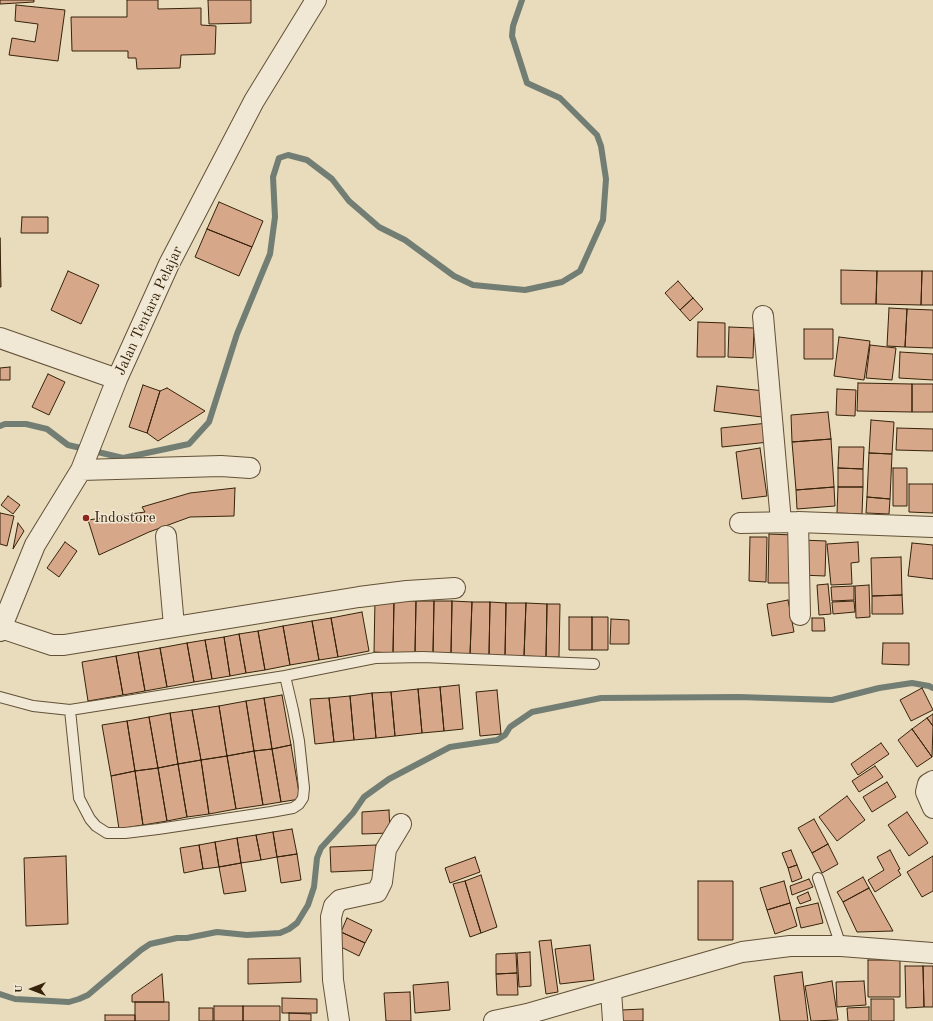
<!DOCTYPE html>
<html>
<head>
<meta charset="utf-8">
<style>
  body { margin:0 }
  #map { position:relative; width:933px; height:1021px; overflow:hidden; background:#e8dcbd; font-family:"Old Standard TT",serif }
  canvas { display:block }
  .north { position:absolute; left:12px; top:969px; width:40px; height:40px; -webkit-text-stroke:3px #f0e8d4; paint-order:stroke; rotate:270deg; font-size:11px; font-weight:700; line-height:16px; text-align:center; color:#36230a }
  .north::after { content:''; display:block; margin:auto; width:14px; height:18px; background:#36230a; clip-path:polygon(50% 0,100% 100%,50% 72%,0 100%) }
</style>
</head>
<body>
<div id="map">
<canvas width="933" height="1021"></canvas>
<div class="north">U</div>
</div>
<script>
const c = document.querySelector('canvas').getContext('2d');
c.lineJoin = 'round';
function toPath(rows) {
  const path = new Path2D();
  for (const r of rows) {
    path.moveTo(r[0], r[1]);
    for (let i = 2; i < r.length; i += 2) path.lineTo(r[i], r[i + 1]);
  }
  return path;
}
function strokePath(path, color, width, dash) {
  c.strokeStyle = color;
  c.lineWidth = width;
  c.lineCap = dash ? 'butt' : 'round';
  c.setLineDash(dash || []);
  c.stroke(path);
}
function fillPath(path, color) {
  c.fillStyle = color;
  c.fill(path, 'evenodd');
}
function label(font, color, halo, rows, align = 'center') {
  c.font = font + ' "Old Standard TT",serif';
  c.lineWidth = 3;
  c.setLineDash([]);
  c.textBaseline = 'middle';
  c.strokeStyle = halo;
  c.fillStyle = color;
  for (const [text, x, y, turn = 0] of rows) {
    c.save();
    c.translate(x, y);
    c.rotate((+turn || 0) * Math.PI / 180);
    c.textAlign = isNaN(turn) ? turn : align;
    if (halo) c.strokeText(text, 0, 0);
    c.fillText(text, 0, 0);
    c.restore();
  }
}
strokePath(toPath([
  [0,426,5,424,26,424,47,429,68,445,123,458,189,444,209,422,237,334,270,254,275,217,273,177,279,158,288,155,307,160,332,179,349,201,379,227,405,240,454,276,473,285,525,290,562,282,580,271,603,220,606,179,601,146,597,135,560,98,527,83,512,36,513,26,522,0],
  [0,994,15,999,69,1002,79,999,88,995,141,950,150,944,177,938,187,938,217,932,247,935,280,933,289,929,297,923,308,905,314,887,317,858,321,848,353,813,364,797,389,779,450,747,497,740,505,735,510,727,532,712,601,698,739,697,832,700,879,688,912,683,929,686,933,688]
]), '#727d74', 6);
const building = toPath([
  [0,0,34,0,34,2,0,4,0,0],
  [127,0,158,0,158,9,201,8,201,25,216,26,215,54,181,55,180,68,137,69,136,58,128,58,128,51,72,51,71,17,127,17,127,0],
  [208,0,251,0,251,23,209,24,208,0],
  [16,5,65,10,58,61,9,55,12,38,35,42,38,24,15,21,16,5],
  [219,202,263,221,252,247,207,229,219,202],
  [22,217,48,217,48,233,21,233,22,217],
  [207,229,252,247,239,276,195,257,207,229],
  [0,238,1,287,0,287,0,238],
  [841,270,877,271,876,304,841,304,841,270],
  [68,271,99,285,81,324,51,310,68,271],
  [877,271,922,271,921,305,876,304,877,271],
  [922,271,933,271,933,305,921,305,922,271],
  [678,281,693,298,680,310,665,293,678,281],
  [693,298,703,309,690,321,680,310,693,298],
  [889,308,907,309,905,347,887,346,889,308],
  [907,309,933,310,933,348,905,347,907,309],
  [698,322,725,323,725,357,697,357,698,322],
  [729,327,754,328,753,358,728,357,729,327],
  [804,329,833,329,833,359,804,359,804,329],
  [839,337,870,341,864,380,834,376,839,337],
  [870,345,896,348,892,380,866,378,870,345],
  [900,352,933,354,933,380,899,378,900,352],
  [10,367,10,380,0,380,0,368,10,367],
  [48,374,65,382,49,415,32,407,48,374],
  [858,383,912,384,912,412,857,411,858,383],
  [912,384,933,384,933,412,912,412,912,384],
  [143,385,160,391,147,433,129,427,143,385],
  [717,386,765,391,762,417,714,411,717,386],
  [167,388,205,411,158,441,147,433,160,391,167,388],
  [837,389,856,390,855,416,836,415,837,389],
  [828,412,831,439,792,442,791,415,828,412],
  [871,420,894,422,892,454,869,453,871,420],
  [768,423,769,442,722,447,721,428,768,423],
  [897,428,933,429,933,451,896,450,897,428],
  [831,439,834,487,796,490,792,442,831,439],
  [839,447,864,447,863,469,838,468,839,447],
  [760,448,767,496,742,499,736,452,760,448],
  [869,453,892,454,890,499,867,497,869,453],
  [838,468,863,469,863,487,838,487,838,468],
  [893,468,907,468,907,506,893,506,893,468],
  [909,484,933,484,933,513,909,512,909,484],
  [834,487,835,506,797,509,796,490,834,487],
  [838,487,863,487,862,514,837,513,838,487],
  [235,488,234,516,190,517,149,532,99,555,88,520,145,512,142,507,190,493,235,488],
  [8,496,20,505,13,514,1,505,8,496],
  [867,497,890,499,889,514,866,513,867,497],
  [0,513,14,516,7,546,0,544,0,513],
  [18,523,24,531,13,549,18,523],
  [769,534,793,535,792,583,768,583,769,534],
  [750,537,767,537,766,582,749,581,750,537],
  [801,540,826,541,825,576,801,575,801,540],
  [65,542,77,551,59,577,47,568,65,542],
  [858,542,859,562,851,563,852,584,831,585,827,544,858,542],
  [912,543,933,545,933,579,908,576,912,543],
  [901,557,902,595,872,596,871,558,901,557],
  [828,584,831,614,819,615,817,585,828,584],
  [869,585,870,617,856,618,855,586,869,585],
  [854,586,854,600,832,601,831,587,854,586],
  [902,595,903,614,872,614,872,596,902,595],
  [375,600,394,600,393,653,374,652,375,600],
  [394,600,416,601,415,653,393,653,394,600],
  [788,600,794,632,772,636,767,604,788,600],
  [416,601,434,601,433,654,415,653,416,601],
  [434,601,452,601,451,654,433,654,434,601],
  [452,601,472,602,470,655,451,654,452,601],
  [854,601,855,612,833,614,832,602,854,601],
  [472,602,490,602,489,655,470,655,472,602],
  [490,602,506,603,505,656,489,655,490,602],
  [506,603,526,603,524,656,505,656,506,603],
  [526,603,547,604,546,657,524,656,526,603],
  [547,604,560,604,559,657,546,657,547,604],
  [362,612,369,651,338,657,331,618,362,612],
  [569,617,592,617,592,650,569,650,569,617],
  [592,617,608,617,608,650,592,650,592,617],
  [331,618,338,657,319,660,312,621,331,618],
  [812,618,824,618,825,631,812,631,812,618],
  [611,619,629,620,629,644,610,644,611,619],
  [312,621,319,660,290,665,283,626,312,621],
  [283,626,290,665,265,670,258,631,283,626],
  [258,631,265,670,246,673,239,634,258,631],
  [239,634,246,673,230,676,224,637,239,634],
  [224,637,230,676,212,679,205,640,224,637],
  [205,640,212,679,194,682,187,643,205,640],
  [187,643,194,682,167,687,160,648,187,643],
  [883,643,909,643,909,665,882,664,883,643],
  [160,648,167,687,145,691,138,652,160,648],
  [138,652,145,691,123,695,116,656,138,652],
  [116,656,123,695,88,701,82,662,116,656],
  [459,685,463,729,444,731,440,687,459,685],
  [440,687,444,731,422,733,418,689,440,687],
  [922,688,933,710,911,721,900,700,922,688],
  [418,689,422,733,395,736,391,692,418,689],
  [497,690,501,734,480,736,476,692,497,690],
  [391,692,395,736,376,738,372,693,391,692],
  [372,693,376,738,354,740,350,696,372,693],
  [282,695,291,745,272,749,264,698,282,695],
  [350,696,354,740,334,742,329,698,350,696],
  [264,698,272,749,254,751,246,701,264,698],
  [329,698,334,742,315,744,310,699,329,698],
  [246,701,254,751,227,756,219,706,246,701],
  [219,706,227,756,201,760,192,710,219,706],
  [192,710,201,760,178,764,170,713,192,710],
  [170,713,178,764,158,768,149,717,170,713],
  [933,714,933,726,927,718,933,714],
  [149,717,158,768,135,771,127,721,149,717],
  [927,718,933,726,932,757,912,729,927,718],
  [127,721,135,771,111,776,102,725,127,721],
  [912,729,932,757,917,767,898,740,912,729],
  [881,743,889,754,858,775,851,764,881,743],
  [291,745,300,799,281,802,272,749,291,745],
  [272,749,281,802,263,805,254,751,272,749],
  [254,751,263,805,236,809,227,756,254,751],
  [227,756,236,809,209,814,201,760,227,756],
  [201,760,209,814,187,817,178,764,201,760],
  [178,764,187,817,167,821,158,768,178,764],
  [875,766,883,777,859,792,852,781,875,766],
  [158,768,167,821,143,825,135,771,158,768],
  [135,771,143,825,119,829,111,776,135,771],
  [887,782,896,797,872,812,863,797,887,782],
  [847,796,865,820,837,841,819,817,847,796],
  [389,810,390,833,362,834,362,812,389,810],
  [907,812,928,843,909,856,888,825,907,812],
  [814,819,828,844,812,853,798,828,814,819],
  [292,829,297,854,277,857,273,832,292,829],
  [273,832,277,857,261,860,256,835,273,832],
  [256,835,261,860,241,863,237,838,256,835],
  [237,838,241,863,219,867,215,842,237,838],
  [215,842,219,867,203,869,199,845,215,842],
  [828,844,838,864,822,873,812,853,828,844],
  [199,845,203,869,184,873,180,848,199,845],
  [376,845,376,870,331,872,330,847,376,845],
  [791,850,797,865,788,868,782,853,791,850],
  [890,850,900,869,898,870,901,875,875,892,868,880,884,870,877,857,890,850],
  [297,854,301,880,281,883,277,857,297,854],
  [66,856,68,924,26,926,24,858,66,856],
  [933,856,933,891,922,897,907,872,933,856],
  [475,857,480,872,450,883,445,868,475,857],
  [241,863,246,891,224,894,219,867,241,863],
  [797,865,802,878,792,882,788,868,797,865],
  [481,875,497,927,481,933,465,881,481,875],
  [863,877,869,888,843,902,837,892,863,877],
  [809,879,813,887,792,895,790,886,809,879],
  [465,881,481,933,470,937,453,884,465,881],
  [698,881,733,881,733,940,698,940,698,881],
  [784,881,790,903,767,910,760,888,784,881],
  [869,888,893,931,857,932,843,902,869,888],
  [808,892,811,900,800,904,797,897,808,892],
  [790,903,797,926,775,934,767,910,790,903],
  [818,903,823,923,801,928,796,908,818,903],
  [347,918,372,930,365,943,341,932,347,918],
  [341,932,365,943,359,956,335,944,341,932],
  [551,940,558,992,546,994,539,941,551,940],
  [590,945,594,980,560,984,555,949,590,945],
  [530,952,531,986,519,987,517,953,530,952],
  [516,953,517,973,496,974,496,954,516,953],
  [300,958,301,982,248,984,248,959,300,958],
  [868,960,900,960,900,997,868,997,868,960],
  [905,966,923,966,924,1007,906,1008,905,966],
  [923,966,933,966,933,1007,924,1007,923,966],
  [802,972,808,1021,780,1021,774,976,802,972],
  [517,973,518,995,497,995,496,974,517,973],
  [162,974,164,1002,132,1002,132,995,162,974],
  [832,981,838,1020,811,1021,805,986,832,981],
  [864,981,866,1005,837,1007,836,982,864,981],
  [448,982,450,1010,415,1013,413,985,448,982],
  [410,992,411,1021,386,1021,384,993,410,992],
  [282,998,317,999,317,1013,282,1013,282,998],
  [871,999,894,999,894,1021,871,1021,871,999],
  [135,1002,169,1002,169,1021,135,1021,135,1002],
  [214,1006,243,1006,243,1021,214,1021,214,1006],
  [243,1006,280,1006,280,1021,243,1021,243,1006],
  [869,1007,869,1021,848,1021,847,1008,869,1007],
  [199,1008,213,1008,213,1021,199,1021,199,1008],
  [643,1009,643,1021,622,1021,622,1010,643,1009],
  [289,1013,311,1014,311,1021,289,1021,289,1013],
  [105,1015,135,1015,135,1021,105,1021,105,1015]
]);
fillPath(building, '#d7a78a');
strokePath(building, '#36230a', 1);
const service = toPath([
  [0,697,33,706,70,710,79,798,90,819,96,826,107,833,125,833,158,829,271,812,293,808,299,804,303,798,304,788,299,741,293,710,285,676],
  [70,710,285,676,375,658,423,657,594,664],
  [818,878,841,946]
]);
const minor = toPath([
  [763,316,781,522],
  [0,338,117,379],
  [81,470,221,466,250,468],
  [798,522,800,615],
  [740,523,798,522,933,527],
  [166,536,174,626],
  [1,628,52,645,64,645,359,597,407,591,455,588],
  [0,631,35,545,81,470,117,379,169,264,254,101,316,0],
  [933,781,928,784,926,792,933,808],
  [611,991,613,1021],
  [339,1021,333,980,331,917,334,906,340,900,377,892,382,882,386,849,401,824],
  [494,1021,527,1014,742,952,790,946,841,946,933,953]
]);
strokePath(service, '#625137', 12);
strokePath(minor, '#625137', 22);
strokePath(service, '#f0e8d4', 10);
strokePath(minor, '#f0e8d4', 20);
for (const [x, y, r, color] of [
  [86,518,4,"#8f2418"]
]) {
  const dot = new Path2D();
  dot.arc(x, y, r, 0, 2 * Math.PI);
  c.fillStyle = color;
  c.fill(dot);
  strokePath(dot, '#f0e8d4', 1.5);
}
label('15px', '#36230a', '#f0e8d4', [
  ["Jalan Tentara Pelajar",149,311,-65]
]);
label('15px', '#36230a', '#f0e8d4', [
  ["Indostore",94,518]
], 'left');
</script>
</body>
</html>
